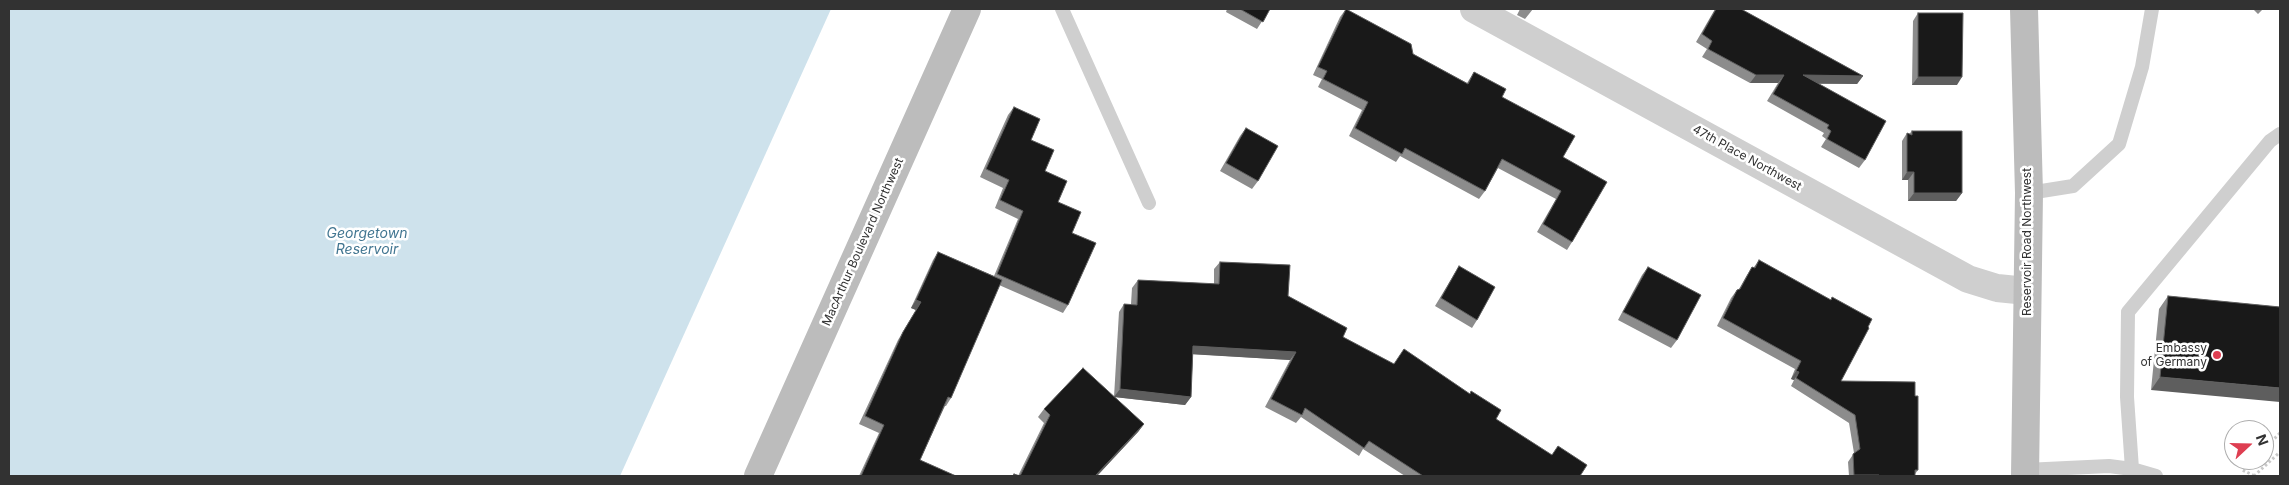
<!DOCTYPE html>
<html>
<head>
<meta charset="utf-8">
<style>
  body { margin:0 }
  #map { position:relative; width:2289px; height:485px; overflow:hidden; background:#fff; font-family:Inter,sans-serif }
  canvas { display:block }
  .frame { position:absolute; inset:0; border:10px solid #323232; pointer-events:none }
  .north { position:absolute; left:2224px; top:420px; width:50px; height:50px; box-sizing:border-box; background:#fff; border:1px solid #adadad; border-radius:50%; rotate:69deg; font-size:14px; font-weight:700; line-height:20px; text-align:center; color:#323232 }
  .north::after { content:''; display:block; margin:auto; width:18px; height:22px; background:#de3e51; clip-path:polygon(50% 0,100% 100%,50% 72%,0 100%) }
</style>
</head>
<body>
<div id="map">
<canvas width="2289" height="485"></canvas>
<div class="frame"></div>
<div class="north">N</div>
</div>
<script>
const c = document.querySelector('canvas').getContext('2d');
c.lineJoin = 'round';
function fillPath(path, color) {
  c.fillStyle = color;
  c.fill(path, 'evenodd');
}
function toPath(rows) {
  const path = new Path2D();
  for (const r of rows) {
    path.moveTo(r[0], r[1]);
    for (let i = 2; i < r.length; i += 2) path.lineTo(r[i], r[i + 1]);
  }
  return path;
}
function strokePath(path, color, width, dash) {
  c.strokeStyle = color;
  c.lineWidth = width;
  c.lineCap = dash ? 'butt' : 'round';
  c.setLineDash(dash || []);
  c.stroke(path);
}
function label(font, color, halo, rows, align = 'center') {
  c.font = font + ' Inter,sans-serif';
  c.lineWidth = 5;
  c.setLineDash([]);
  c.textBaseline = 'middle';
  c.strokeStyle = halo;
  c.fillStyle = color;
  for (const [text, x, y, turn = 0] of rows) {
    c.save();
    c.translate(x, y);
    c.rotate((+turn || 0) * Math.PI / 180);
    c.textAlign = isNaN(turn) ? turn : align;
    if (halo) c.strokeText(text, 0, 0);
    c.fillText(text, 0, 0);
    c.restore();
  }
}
fillPath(toPath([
  [9,9,831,9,620,476,9,476]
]), '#cee2ec');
strokePath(toPath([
  [2264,449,2280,433],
  [2252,460,2242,470,2255,476],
  [2254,476,2280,452]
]), '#c9c9c9', 3, [2.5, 2.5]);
strokePath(toPath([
  [1062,9,1149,203],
  [2029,193,2073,186,2119,144,2142,67,2152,9],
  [2132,469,2127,397,2128,312,2270,141,2280,134],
  [2025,470,2109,466,2132,469,2156,476]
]), '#cfcfcf', 14);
strokePath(toPath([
  [1474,9,1968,279,1997,288,2027,291]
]), '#cfcfcf', 28);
strokePath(toPath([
  [2024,9,2029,193,2025,476],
  [758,476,967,9]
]), '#bcbcbc', 28);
fillPath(toPath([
  [1227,9,1270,9,1257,29,1226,12],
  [1346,9,1413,54,1467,83,1474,72,1502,97,1563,157,1572,242,1567,250,1537,232,1556,199,1498,168,1485,191,1479,199,1400,156,1396,162,1349,136,1362,110,1318,87,1322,79,1313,75,1340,17],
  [1520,9,1533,9,1525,19,1517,15],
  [1715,9,1741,9,1863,76,1857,84,1818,84,1865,160,1859,168,1821,147,1826,139,1822,136,1824,133,1767,101,1778,83,1750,83,1702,57,1707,49,1696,42],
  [2253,9,2263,9,2258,14],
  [1918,13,1957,85,1912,85,1913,21],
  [1014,107,1031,140,1058,202,1072,233,1068,305,1063,313,999,285,951,398,946,406,945,406,920,460,956,476,859,476,879,433,859,424,898,340,916,310,911,308,933,260,938,252,994,276,1018,219,995,208,1003,188,980,177,1008,115],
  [1246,128,1258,181,1252,189,1220,171,1240,136],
  [1912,131,1962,193,1956,201,1908,201,1908,180,1902,180,1902,141,1907,133,1909,134],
  [1759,260,1841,381,1918,470,1915,474,1915,476,1849,476,1848,462,1854,453,1849,423,1791,386,1794,380,1791,379,1795,369,1717,326,1731,298,1737,290,1739,289,1747,275,1752,267,1754,267],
  [1220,262,1288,296,1343,337,1496,419,1580,476,1405,476,1363,449,1359,456,1301,417,1296,423,1265,407,1290,360,1193,354,1191,397,1185,405,1115,397,1144,424,1138,432,1097,476,1012,476,1014,474,1018,476,1044,423,1038,417,1044,409,1114,397,1119,312,1124,304,1131,304,1132,288,1138,280,1214,284,1214,269],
  [1459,266,1477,320,1472,328,1435,306],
  [1648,267,1677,340,1671,348,1618,320,1642,275],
  [2168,296,2280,307,2151,390,2159,309]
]), '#8c8c8c');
fillPath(toPath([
  [1756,75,1784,75,1778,83,1750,83],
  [1803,75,1863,76,1857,84,1798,83],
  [1918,77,1962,77,1957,85,1912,85],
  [1907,172,1914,172,1908,180,1902,180],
  [1914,193,1962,193,1956,201,1908,201],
  [916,300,921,302,916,310,911,308],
  [1193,346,1296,352,1290,360,1188,354],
  [1796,371,1799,372,1794,380,1791,379],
  [2160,377,2280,388,2280,402,2151,390],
  [1120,389,1191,397,1185,405,1114,397],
  [1144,424,1138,432,1097,476,1095,476],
  [1854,475,1879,475,1879,476,1854,476]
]), '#5e5e5e');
const building = toPath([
  [1240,9,1270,9,1263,22,1240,9],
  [1346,9,1411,44,1413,54,1468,84,1474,72,1506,89,1502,97,1575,136,1563,157,1607,182,1572,242,1543,224,1561,191,1502,159,1485,191,1405,148,1402,154,1355,128,1368,102,1323,79,1327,71,1318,67,1346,9],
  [1716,9,1741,9,1863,76,1803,75,1886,121,1865,160,1827,139,1831,131,1827,128,1829,125,1773,94,1784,75,1756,75,1708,49,1712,41,1702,34,1716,9],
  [1918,13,1963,13,1962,77,1918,77,1918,13],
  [1014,107,1040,119,1031,140,1054,150,1045,171,1067,181,1058,202,1081,212,1072,233,1096,243,1068,305,997,274,1023,211,1000,200,1009,180,986,169,1014,107],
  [1246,128,1278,146,1258,181,1226,163,1246,128],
  [1912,131,1962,131,1962,193,1914,193,1914,172,1907,172,1907,133,1912,135,1912,131],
  [938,252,1002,280,951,398,948,397,920,460,956,476,861,476,884,425,865,416,903,332,921,302,916,300,938,252],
  [1759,260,1831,300,1832,297,1872,319,1868,327,1869,328,1841,381,1915,382,1915,396,1918,396,1918,470,1915,470,1915,476,1879,476,1879,475,1854,475,1853,454,1860,449,1855,415,1796,378,1799,372,1796,371,1801,361,1723,318,1737,290,1740,289,1752,267,1755,268,1759,260],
  [1220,262,1290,265,1288,296,1347,328,1343,337,1394,364,1404,349,1470,394,1471,391,1501,410,1496,419,1552,455,1558,446,1587,465,1580,476,1423,476,1369,441,1364,448,1305,408,1302,415,1271,399,1296,352,1193,346,1191,397,1120,389,1124,304,1137,305,1138,280,1219,284,1220,262],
  [1459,266,1495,287,1477,320,1441,298,1459,266],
  [1648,267,1701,295,1677,340,1623,312,1648,267],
  [2168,296,2280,307,2280,388,2160,377,2168,296],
  [1083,368,1144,424,1095,476,1020,476,1050,415,1044,409,1083,368],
  [1014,474,1020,476,1013,476,1014,474]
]);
fillPath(building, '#191919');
strokePath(building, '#5e5e5e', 1);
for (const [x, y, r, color] of [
  [2217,355,5,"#de3e51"]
]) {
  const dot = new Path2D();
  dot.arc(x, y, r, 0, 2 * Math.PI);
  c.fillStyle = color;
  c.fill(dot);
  strokePath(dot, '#fff', 2);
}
label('12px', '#323232', '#fff', [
  ["47th Place Northwest",1747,158,29],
  ["MacArthur Boulevard Northwest",863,242,-66],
  ["Reservoir Road Northwest",2027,242,-90]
]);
label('12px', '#323232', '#fff', [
  ["Embassy",2207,348],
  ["of Germany",2207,362]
], 'right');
label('italic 14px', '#427691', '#fff', [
  ["Georgetown",367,234],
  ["Reservoir",367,250]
]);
</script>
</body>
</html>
